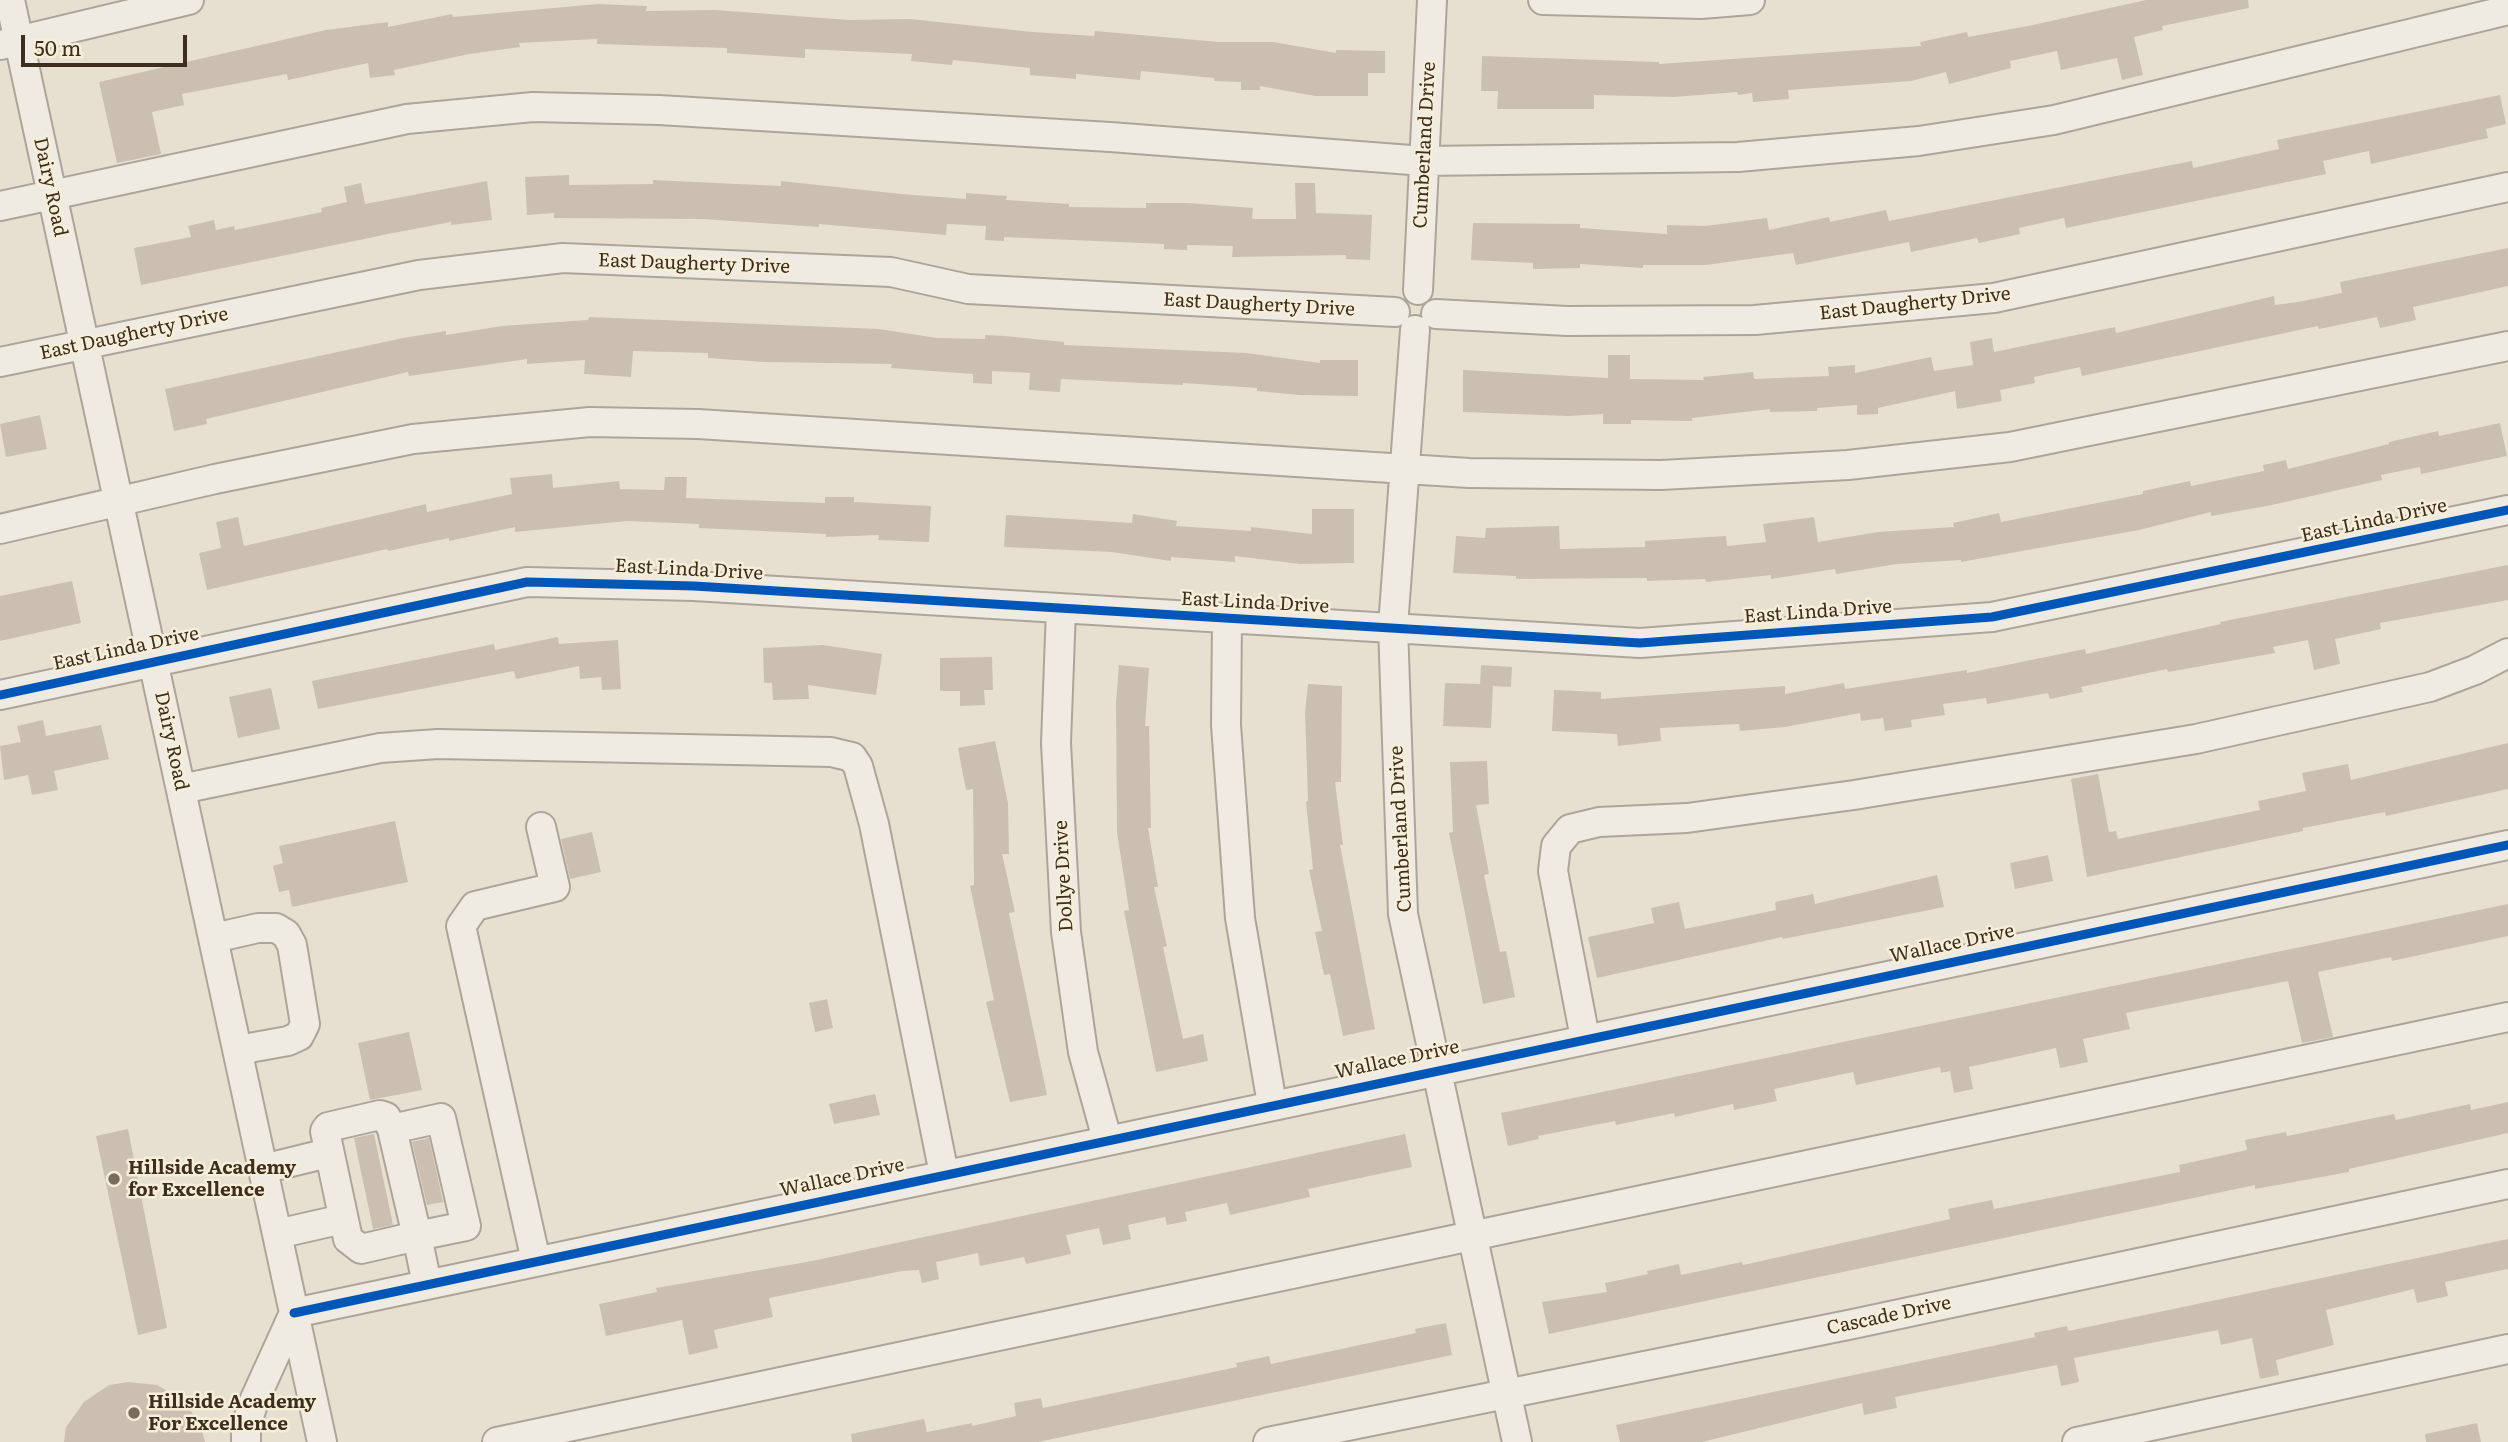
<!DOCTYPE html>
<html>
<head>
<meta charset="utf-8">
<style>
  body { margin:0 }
  #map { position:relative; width:2508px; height:1442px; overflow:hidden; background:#e7e0d1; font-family:Literata,serif }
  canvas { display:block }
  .scale { position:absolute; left:21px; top:35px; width:166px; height:32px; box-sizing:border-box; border:4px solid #3d2e20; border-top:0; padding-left:9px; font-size:21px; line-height:24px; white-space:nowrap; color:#3d2e20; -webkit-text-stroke:5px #f7eed8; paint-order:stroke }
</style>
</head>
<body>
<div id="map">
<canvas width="2508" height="1442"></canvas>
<div class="scale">50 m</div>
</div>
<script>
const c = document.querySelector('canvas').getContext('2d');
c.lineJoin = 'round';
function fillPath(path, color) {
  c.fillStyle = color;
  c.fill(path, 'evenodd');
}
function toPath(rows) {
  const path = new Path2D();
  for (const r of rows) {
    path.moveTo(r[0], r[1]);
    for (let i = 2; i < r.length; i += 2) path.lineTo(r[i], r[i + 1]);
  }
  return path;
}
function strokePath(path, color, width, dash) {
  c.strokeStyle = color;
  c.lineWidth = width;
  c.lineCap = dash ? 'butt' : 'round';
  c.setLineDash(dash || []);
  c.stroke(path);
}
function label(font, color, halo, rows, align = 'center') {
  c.font = font + ' Literata,serif';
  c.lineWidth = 5;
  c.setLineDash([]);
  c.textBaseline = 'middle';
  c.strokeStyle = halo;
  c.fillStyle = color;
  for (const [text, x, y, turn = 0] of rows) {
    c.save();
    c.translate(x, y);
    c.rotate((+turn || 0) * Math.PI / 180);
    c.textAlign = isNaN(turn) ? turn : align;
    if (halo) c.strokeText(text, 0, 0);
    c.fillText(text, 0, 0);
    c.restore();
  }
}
fillPath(toPath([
  [2146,0,2248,0,2249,8,2162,26,2163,30,2134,37,2143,75,2122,80,2117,58,2061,70,2057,51,2010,61,2011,68,1949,84,1946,72,1911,81,1788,90,1789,99,1753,102,1752,93,1738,95,1737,92,1674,97,1594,95,1594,109,1497,109,1498,91,1481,91,1482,56,1659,62,1659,64,1921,46,1920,42,1967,32,1968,37,2033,25],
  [598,4,647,6,646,11,716,10,849,20,910,19,1033,32,1094,36,1095,31,1219,42,1273,42,1336,53,1336,50,1385,51,1385,73,1368,73,1368,96,1315,96,1260,86,1260,90,1241,90,1241,82,1214,81,1214,78,1141,71,1140,80,1076,74,1076,79,1030,75,1030,68,953,60,952,65,911,61,912,54,805,49,805,58,727,53,727,48,597,44,597,39,519,43,520,47,469,54,394,70,395,75,370,78,368,63,288,80,287,74,182,94,184,105,152,112,161,154,117,163,99,82,326,30,388,22,388,27,452,14,453,17],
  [2500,95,2506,124,2486,129,2488,138,2371,164,2369,151,2323,161,2326,174,2066,228,2064,218,2019,228,2020,234,1979,243,1977,238,1911,252,1909,242,1796,265,1793,253,1706,265,1643,265,1643,268,1580,264,1580,268,1533,269,1533,263,1471,260,1473,223,1580,224,1580,228,1667,234,1667,225,1705,226,1767,218,1769,230,1829,217,1830,222,1886,210,1889,221,2192,161,2193,168,2279,149,2277,140],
  [569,175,569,185,653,184,653,180,781,186,781,181,901,194,966,199,966,193,1007,196,1006,200,1069,204,1069,207,1146,208,1146,203,1188,203,1253,208,1252,219,1296,219,1295,183,1315,183,1316,213,1372,215,1370,260,1346,259,1346,255,1232,257,1233,246,1187,245,1187,250,1164,249,1164,244,1004,237,1004,241,985,240,986,226,947,224,946,235,819,224,819,227,703,219,554,218,554,213,527,215,525,177],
  [487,181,492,220,451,225,451,222,393,233,141,285,134,248,191,237,188,226,214,220,216,230,234,226,235,230,322,212,321,208,347,202,344,187,361,183,365,204],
  [2508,248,2508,286,2413,307,2416,320,2380,328,2377,317,2319,329,2318,326,2082,376,2080,367,2034,377,2035,383,2000,390,2002,401,1957,409,1955,391,1878,408,1878,414,1857,415,1857,405,1817,408,1817,411,1770,412,1770,409,1692,418,1692,421,1631,420,1631,424,1603,424,1603,414,1567,416,1463,412,1463,370,1608,378,1608,355,1630,355,1630,379,1704,380,1703,377,1753,372,1754,379,1829,376,1828,367,1855,365,1855,373,1931,357,1934,371,1973,365,1970,342,1992,338,1994,352,2115,327,2116,333,2274,296,2275,305,2298,302,2342,293,2340,282],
  [589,317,879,329,937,338,985,339,985,335,1005,336,1064,342,1064,345,1246,353,1320,363,1320,360,1358,360,1358,396,1299,395,1257,391,1257,388,1183,383,1183,385,1061,379,1060,392,1029,390,1030,373,992,371,992,384,973,383,973,374,891,368,892,364,764,362,708,358,708,353,633,351,631,377,584,374,585,360,527,364,527,359,409,376,408,372,206,419,207,424,174,431,165,389,403,338,446,331,446,335,502,326,588,320],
  [40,415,47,449,6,457,0,424],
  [2500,423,2507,456,2421,474,2420,467,2381,475,2382,480,2272,505,2211,516,2211,512,2139,530,1961,562,1961,560,1897,564,1836,574,1835,569,1771,579,1771,575,1706,582,1705,579,1647,581,1647,578,1516,579,1516,576,1453,573,1456,536,1485,538,1486,528,1559,526,1560,549,1645,547,1645,541,1726,536,1727,546,1766,542,1763,524,1814,517,1818,542,1878,532,1954,527,1953,523,1999,513,2001,522,2143,494,2143,491,2190,481,2191,486,2264,471,2263,465,2286,460,2288,469,2389,444,2389,442,2438,431,2439,436],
  [552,474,553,488,619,481,620,489,664,490,665,477,687,477,686,498,825,503,825,497,854,497,854,502,931,506,929,542,878,540,879,535,826,537,826,534,699,528,699,524,627,521,515,532,515,527,449,541,449,538,388,551,387,549,207,590,199,553,221,548,216,522,238,517,244,546,426,504,427,512,512,494,510,478],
  [1312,509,1354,509,1354,563,1300,564,1235,556,1235,562,1171,557,1171,561,1112,552,1004,547,1006,515,1132,523,1133,514,1177,521,1176,526,1251,531,1251,527,1312,534],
  [2508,565,2508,600,2380,623,2381,629,2335,639,2340,664,2314,670,2308,640,2273,647,2275,653,2168,672,2167,669,2081,687,2083,692,2050,699,2048,693,1987,704,1986,698,1943,704,1945,715,1911,720,1912,727,1885,731,1883,718,1861,721,1860,713,1785,727,1740,731,1739,724,1660,728,1661,741,1618,746,1617,734,1552,731,1554,690,1601,692,1601,699,1785,686,1785,694,1844,683,1845,689,1967,670,1967,673,2085,649,2086,654,2221,624,2220,622],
  [72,581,81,623,0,641,0,596],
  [558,637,559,644,618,640,621,689,602,690,601,677,580,679,579,666,516,679,514,671,318,709,312,681,494,644,495,650],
  [823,645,882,654,876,695,808,685,809,699,773,700,772,683,764,683,763,648],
  [992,657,993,690,984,690,985,705,960,706,960,691,940,691,940,658],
  [1119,665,1149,668,1145,726,1149,726,1151,828,1148,828,1158,887,1154,887,1167,946,1163,947,1183,1039,1203,1034,1208,1061,1156,1072,1124,911,1129,910,1117,832,1116,703],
  [1481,665,1512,667,1511,687,1493,686,1491,728,1443,726,1445,683,1480,684],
  [1308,684,1342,686,1341,782,1335,782,1343,845,1340,845,1375,1029,1343,1036,1330,974,1324,975,1315,932,1322,931,1309,870,1313,869,1306,802,1308,801,1305,712],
  [271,688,280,729,238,738,229,697],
  [43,720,46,736,101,725,109,759,54,771,58,790,32,795,28,775,4,780,0,746,21,742,17,726],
  [995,741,1008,803,1009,854,1002,854,1015,912,1009,913,1047,1095,1010,1102,986,1002,994,1000,970,886,974,885,973,789,966,790,958,748],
  [2508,743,2508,789,2386,816,2385,812,2303,828,2303,831,2087,877,2071,779,2098,774,2109,832,2116,831,2118,839,2260,810,2258,801,2306,791,2302,773,2348,764,2351,780],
  [1487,761,1489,804,1476,805,1489,874,1484,875,1500,952,1506,951,1515,997,1483,1004,1449,833,1453,832,1450,762],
  [395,821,408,882,292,907,289,890,279,892,273,866,283,863,279,846],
  [592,832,601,872,570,879,561,839],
  [2048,855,2053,881,2015,889,2010,863],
  [1937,875,1944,907,1783,939,1782,937,1597,978,1588,937,1654,923,1651,908,1679,902,1685,929,1776,910,1775,902,1813,894,1815,904],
  [2508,904,2508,936,2392,961,2391,957,2318,972,2333,1037,2302,1043,2288,981,2126,1013,2130,1029,2083,1039,2088,1062,2060,1068,2056,1048,1969,1067,1973,1089,1954,1093,1950,1071,1941,1073,1940,1067,1856,1085,1853,1072,1774,1089,1777,1101,1734,1110,1733,1104,1675,1117,1674,1113,1616,1125,1615,1121,1538,1136,1539,1139,1508,1146,1501,1113],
  [827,999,833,1028,815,1032,809,1003],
  [409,1032,422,1090,370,1100,358,1043],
  [875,1094,880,1115,834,1124,829,1104],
  [2508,1102,2508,1133,2349,1169,2349,1172,2255,1189,2255,1185,1549,1334,1542,1302,1607,1292,1605,1283,1648,1274,1647,1271,1679,1264,1681,1275,1742,1262,1743,1265,1950,1219,1948,1209,1992,1200,1994,1209,2180,1172,2179,1165,2247,1150,2245,1140,2286,1132,2287,1136,2394,1114,2396,1120,2470,1104,2471,1110],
  [128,1129,167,1328,138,1335,96,1136],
  [374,1134,393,1225,373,1229,354,1138],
  [1405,1134,1412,1167,1308,1189,1310,1197,1230,1215,1227,1203,1185,1212,1187,1221,1167,1225,1165,1217,1128,1225,1131,1239,1103,1245,1099,1228,1066,1235,1071,1254,1026,1264,1024,1257,980,1266,978,1253,936,1262,939,1279,922,1283,919,1270,902,1271,769,1298,773,1317,714,1330,718,1348,689,1355,682,1320,606,1336,599,1304,657,1292,656,1288,812,1261],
  [429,1138,443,1202,427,1205,412,1142],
  [2508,1239,2508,1269,2445,1282,2448,1296,2417,1303,2414,1289,2326,1310,2334,1345,2276,1360,2279,1375,2260,1379,2252,1338,2221,1345,2218,1330,2074,1358,2079,1382,2061,1386,2057,1365,1895,1397,1897,1408,1864,1415,1862,1403,1702,1442,1620,1442,1616,1425,2035,1337,2034,1333,2067,1326,2068,1331],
  [1446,1323,1452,1355,1038,1442,852,1442,851,1434,924,1419,927,1432,972,1423,972,1426,1016,1416,1014,1403,1041,1398,1043,1408,1237,1367,1236,1363,1269,1356,1271,1364,1416,1333,1415,1329],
  [128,1382,157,1385,183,1400,200,1424,205,1442,64,1442,66,1427,84,1402,109,1385],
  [2477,1423,2481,1442,2426,1442,2425,1434]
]), '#cbbfb2');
const minor = toPath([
  [10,0,322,1442],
  [1543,0,1701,4,1750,0],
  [1,45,189,0],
  [0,206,407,119,533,107,659,110,1110,137,1424,161,1738,157,1919,141,2054,120,2508,10],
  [1418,290,1432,0],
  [1436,314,1567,321,1755,320,1994,298,2508,187],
  [1415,330,1393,626,1403,914,1517,1442],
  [0,362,419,275,563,258,891,272,968,289,1395,312],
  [0,529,215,479,413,439,590,422,698,424,1469,473,1661,475,1848,465,2010,447,2508,346],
  [1061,609,1056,743,1066,932,1083,1052,1107,1139],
  [1227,620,1226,725,1240,918,1272,1104],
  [0,695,527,582,694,586,1640,643,1992,617,2508,510],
  [181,789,380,748,438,744,831,752,852,757,858,766,874,824,944,1174],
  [214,938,258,928,276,928,286,934,292,945,305,1024,299,1036,288,1041,238,1050],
  [1585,1038,1553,871,1556,846,1570,829,1599,822,1687,818,1854,795,2196,739,2430,687,2475,670,2508,653],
  [392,1129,441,1118,466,1226,417,1236,361,1249,348,1239,325,1131,328,1127,380,1115,386,1117,392,1129,417,1236,427,1284],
  [263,1169,328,1153],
  [277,1234,343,1219],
  [536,1261,461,926,475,906,555,887,541,827],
  [246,1442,246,1426,254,1401,294,1313,2508,845],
  [497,1442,2508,1017],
  [1268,1442,1853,1324,2508,1184],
  [2077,1442,2508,1349]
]);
strokePath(minor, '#ada599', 32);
strokePath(minor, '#efebe3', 28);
strokePath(toPath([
  [0,695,527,582,694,586,1640,643,1992,617,2508,510],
  [294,1313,2508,845]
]), '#0057b8', 9);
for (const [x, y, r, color] of [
  [114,1179,7,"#786c5e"],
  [134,1413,7,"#786c5e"]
]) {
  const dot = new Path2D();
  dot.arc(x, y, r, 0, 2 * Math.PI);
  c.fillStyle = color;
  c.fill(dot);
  strokePath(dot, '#f7eed8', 2.5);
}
label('19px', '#3d2e20', '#f7eed8', [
  ["Cumberland Drive",1425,145,-87],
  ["Dairy Road",50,187,78],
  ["East Daugherty Drive",694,264,2],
  ["East Daugherty Drive",1915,304,-6],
  ["East Daugherty Drive",1259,305,3],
  ["East Daugherty Drive",134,334,-12],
  ["East Linda Drive",2374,521,-12],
  ["East Linda Drive",689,570,3],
  ["East Linda Drive",1255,603,3],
  ["East Linda Drive",1818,612,-4],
  ["East Linda Drive",126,649,-12],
  ["Dairy Road",171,741,78],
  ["Cumberland Drive",1401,829,-93],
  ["Dollye Drive",1064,876,-93],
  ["Wallace Drive",1952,944,-12],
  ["Wallace Drive",1397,1060,-12],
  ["Wallace Drive",842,1178,-12],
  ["Cascade Drive",1889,1316,-12]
]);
label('bold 19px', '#3d2e20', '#f7eed8', [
  ["Hillside Academy",128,1168],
  ["for Excellence",128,1190],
  ["Hillside Academy",148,1402],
  ["For Excellence",148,1424]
], 'left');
</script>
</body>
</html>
